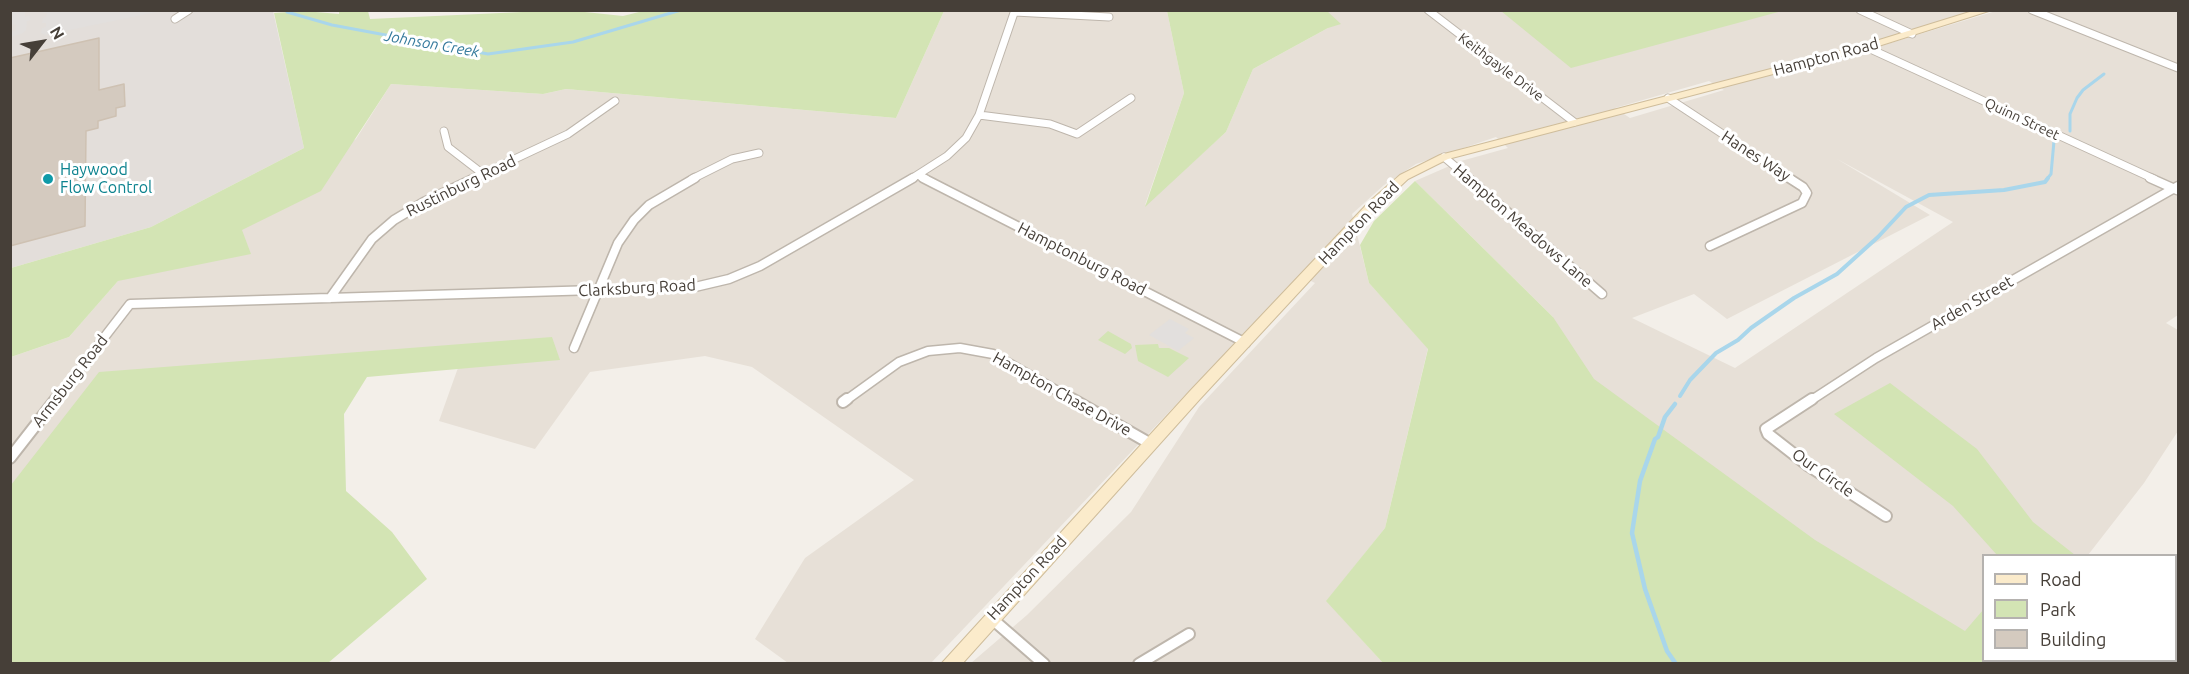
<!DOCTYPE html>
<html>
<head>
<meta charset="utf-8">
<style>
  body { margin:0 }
  #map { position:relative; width:2189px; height:674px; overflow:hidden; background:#f3efe9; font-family:Ubuntu,sans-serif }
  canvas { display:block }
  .frame { position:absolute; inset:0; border:12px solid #463f38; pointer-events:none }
  .legend { position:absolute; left:1982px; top:554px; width:195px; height:108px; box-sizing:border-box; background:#fff; border:2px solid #b5b2af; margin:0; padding:8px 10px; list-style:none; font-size:18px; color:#463f38 }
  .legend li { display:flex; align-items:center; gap:12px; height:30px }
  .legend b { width:30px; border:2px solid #b5b2af }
  .north { position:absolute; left:12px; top:12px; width:60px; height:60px; -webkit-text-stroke:4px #fff; paint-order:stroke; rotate:59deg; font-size:16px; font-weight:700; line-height:24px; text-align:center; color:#463f38 }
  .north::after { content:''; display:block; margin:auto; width:21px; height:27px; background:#463f38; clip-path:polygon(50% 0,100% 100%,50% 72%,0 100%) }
</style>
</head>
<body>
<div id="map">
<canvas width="2189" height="674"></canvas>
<div class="frame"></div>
<ul class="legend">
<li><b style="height:8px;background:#fbebcb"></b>Road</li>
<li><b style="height:16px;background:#d3e4b4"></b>Park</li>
<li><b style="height:16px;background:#d4cabf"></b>Building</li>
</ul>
<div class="north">N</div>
</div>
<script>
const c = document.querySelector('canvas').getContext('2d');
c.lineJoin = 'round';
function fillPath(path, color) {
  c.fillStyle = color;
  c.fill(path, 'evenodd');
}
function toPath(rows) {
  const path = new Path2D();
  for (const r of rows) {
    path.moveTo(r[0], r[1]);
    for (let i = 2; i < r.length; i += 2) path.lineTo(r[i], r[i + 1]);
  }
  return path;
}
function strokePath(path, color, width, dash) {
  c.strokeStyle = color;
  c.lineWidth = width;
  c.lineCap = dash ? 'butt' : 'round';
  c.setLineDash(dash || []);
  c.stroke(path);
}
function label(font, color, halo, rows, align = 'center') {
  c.font = font + ' Ubuntu,sans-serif';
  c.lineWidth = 6;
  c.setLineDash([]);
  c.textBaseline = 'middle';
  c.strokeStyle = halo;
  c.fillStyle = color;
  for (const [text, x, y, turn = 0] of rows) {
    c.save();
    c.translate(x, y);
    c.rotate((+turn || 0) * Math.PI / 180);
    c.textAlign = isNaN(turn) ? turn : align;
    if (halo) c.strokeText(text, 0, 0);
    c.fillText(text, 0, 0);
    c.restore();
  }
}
fillPath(toPath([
  [944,11,1167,11,1184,93,1145,205,1226,132,1253,69,1328,28,1307,11,1976,11,1893,36,1806,58,1818,65,1996,11,2178,11,2178,315,2166,323,2178,330,2178,431,2144,483,2088,555,1984,556,1984,660,1936,663,1528,339,1553,317,1415,181,1461,161,1508,148,1496,137,1416,164,1384,185,1352,214,1369,283,1428,348,1385,528,1327,601,1383,663,971,663,1027,615,1131,512,1199,407,1315,283,1305,278,1195,395,1188,392,931,663,788,663,755,639,805,558,914,480,752,367,705,356,590,372,535,449,439,421,459,365,165,382,11,571,11,357,69,337,118,281,249,210,356,139,391,84,543,94,566,89,896,118],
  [1709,81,1724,90,1630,118,1615,108],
  [1837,159,1953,222,1735,368,1632,318,1694,294,1727,319,1930,215]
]), '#e7e0d7');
fillPath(toPath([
  [11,11,273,11,304,148,151,227,11,268]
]), '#e3deda');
fillPath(toPath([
  [304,11,339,14,339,11,368,11,370,19,566,10,623,16,647,10,944,11,896,118,566,89,543,94,391,84,321,191,242,230,251,254,118,281,69,337,11,357,11,268,151,227,304,148,274,13],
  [1167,11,1327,11,1341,24,1328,28,1253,69,1226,132,1145,207,1184,93],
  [1501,11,1782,11,1571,68],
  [1415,181,1553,317,1594,379,1815,540,1965,631,1983,610,1984,660,2176,660,2176,622,2178,624,2178,663,1383,663,1326,601,1385,528,1428,349,1369,283,1360,245,1374,221],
  [1108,331,1131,344,1132,348,1125,354,1098,340],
  [552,337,560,360,367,377,344,414,346,491,392,532,427,579,328,663,11,663,11,485,99,372],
  [1158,344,1159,348,1169,348,1189,358,1168,377,1138,361,1135,345],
  [1890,383,1977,449,2033,522,2075,555,1997,555,1953,506,1834,414]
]), '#d3e4b4');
fillPath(toPath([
  [11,10,29,11,25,12,25,17,29,15,31,20,27,21,26,30,23,33,11,37,11,32,15,31,16,25,13,24,11,28],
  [44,11,44,10,161,11,45,35,41,33,42,28,46,27,46,23,42,23,43,18,46,17,47,13,43,13],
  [1170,319,1189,329,1185,333,1194,338,1178,351,1149,335]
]), '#e2dfdd');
strokePath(toPath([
  [287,12,332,25,488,54,573,42,681,10],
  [2070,131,2070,114,2077,98,2083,90,2104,74],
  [2047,179,2051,174,2054,141]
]), '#a9d6eb', 3);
strokePath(toPath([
  [1680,396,1690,380,1716,353,1738,340,1751,328,1794,298,1837,274,1878,237,1906,207,1929,195,2004,190,2045,182,2048,178]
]), '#a9d6eb', 4);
strokePath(toPath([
  [1675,404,1665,417,1658,437,1655,439,1640,481,1632,533,1645,589,1667,651,1676,664]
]), '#a9d6eb', 4.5);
const building = toPath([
  [99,38,99,90,124,84,125,106,116,108,116,116,98,121,98,128,86,131,85,226,10,246,10,58,99,38]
]);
fillPath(building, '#d4cabf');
strokePath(building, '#cec1b2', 1.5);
const streetFar2 = toPath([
  [1428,10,1574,122],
  [1860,10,1912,34],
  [2032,10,2178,68],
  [1015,12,1109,17],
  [175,19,189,10],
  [1866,47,2154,179],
  [1668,98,1791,179],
  [979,115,1050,124,1077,134,1131,98],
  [444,131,448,147,483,174],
  [1444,157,1470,179],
  [918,175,926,179],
  [472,179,568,134,615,101],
  [692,179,732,159,759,153],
  [911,179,947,156,966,138,979,115,1015,10]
]);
const streetFar1 = toPath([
  [923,178,1246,343],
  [1468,178,1602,294],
  [2150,178,2177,190],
  [1710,246,1802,203,1807,193,1803,187,1789,178],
  [330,298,372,239,394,220,424,202,475,178],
  [574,348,618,243,634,220,649,205,695,178],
  [55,401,130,304,695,287,729,279,760,266,913,178],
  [845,401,899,362,928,351,960,348,993,354,1075,401],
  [1810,401,1876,358,2178,186]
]);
const street = toPath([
  [1072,399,1151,444],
  [1812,399,1766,429,1768,434,1809,466,1886,516],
  [843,402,847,399],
  [10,458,56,399],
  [991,618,1044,664],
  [1139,664,1189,634]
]);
const secondary = toPath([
  [1976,10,1992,10,1869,49,1448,159,1408,179,1377,208,1200,399,962,664,941,664,1190,391,1369,202,1400,175,1440,155,1863,45,1976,10]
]);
strokePath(streetFar2, '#beb6ac', 9);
strokePath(streetFar1, '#beb6ac', 11);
strokePath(street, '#beb6ac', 14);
strokePath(secondary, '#cfbd9b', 2);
strokePath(streetFar2, '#fff', 7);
strokePath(streetFar1, '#fff', 8);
strokePath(street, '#fff', 10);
fillPath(secondary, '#fbebcb');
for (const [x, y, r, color] of [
  [48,179,6,"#0f9aa8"]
]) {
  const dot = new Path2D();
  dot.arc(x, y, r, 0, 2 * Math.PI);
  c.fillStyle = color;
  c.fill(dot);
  strokePath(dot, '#fff', 2);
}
label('14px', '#463f38', '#fff', [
  ["Keithgayle Drive",1501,67,37],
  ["Quinn Street",2022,119,25]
]);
label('italic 15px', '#34799c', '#fff', [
  ["Johnson Creek",432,44,10]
]);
label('16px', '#463f38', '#fff', [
  ["Hampton Road",1826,57,-15],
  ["Hanes Way",1756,156,33],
  ["Rustinburg Road",461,186,-26],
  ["Hampton Road",1359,223,-46],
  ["Hampton Meadows Lane",1523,226,41],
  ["Hamptonburg Road",1082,259,27],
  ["Clarksburg Road",637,288,-3],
  ["Arden Street",1972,303,-30],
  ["Armsburg Road",70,381,-52],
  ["Hampton Chase Drive",1062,394,29],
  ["Our Circle",1823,473,35],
  ["Hampton Road",1027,578,-47]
]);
label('16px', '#0d838f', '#fff', [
  ["Haywood",60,170],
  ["Flow Control",60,188]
], 'left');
</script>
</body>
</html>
